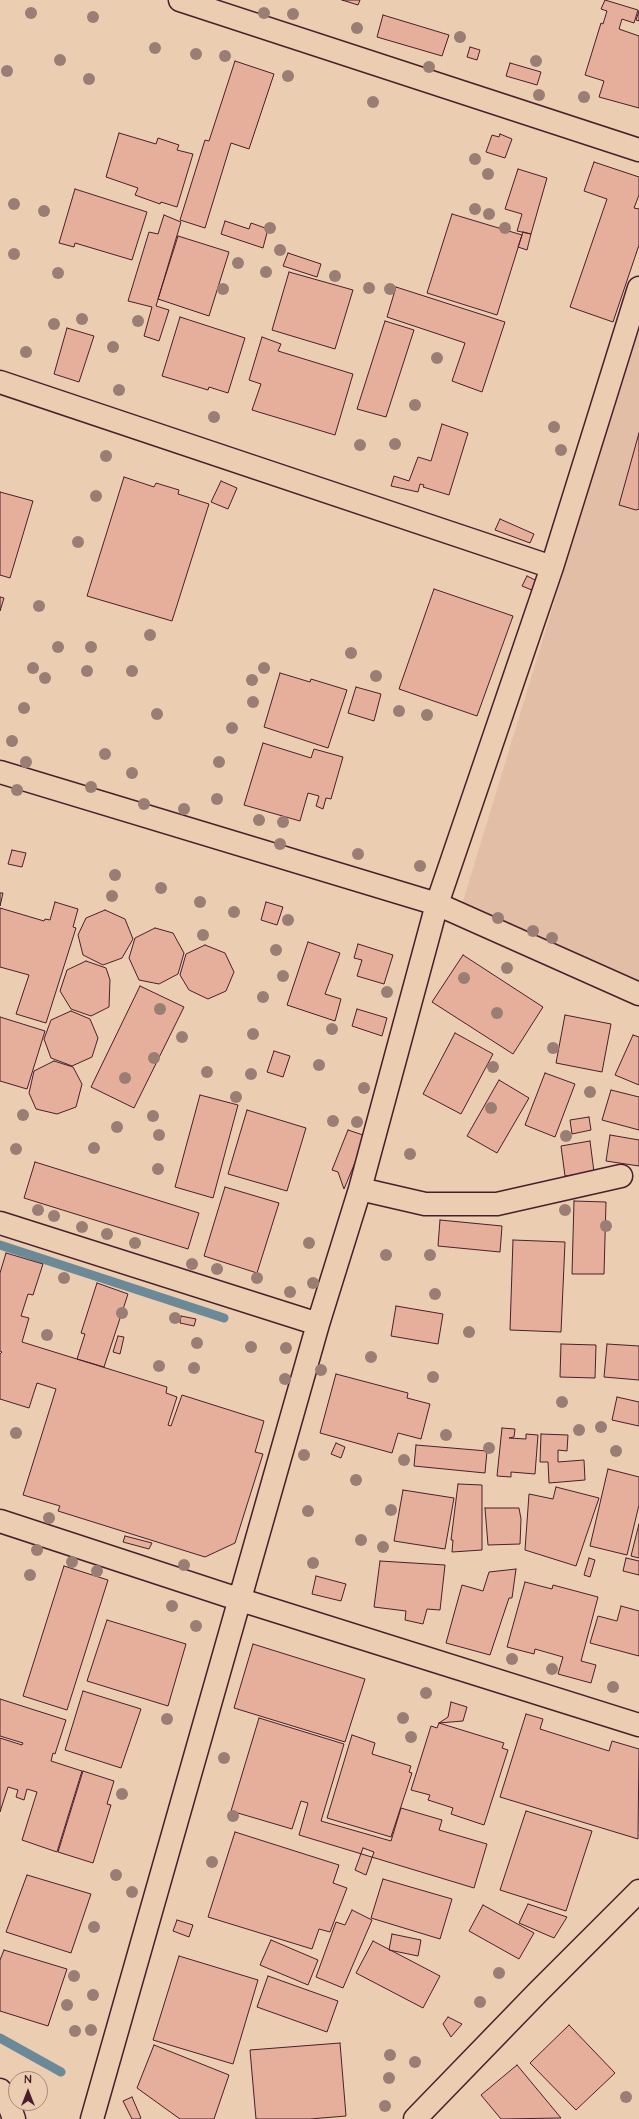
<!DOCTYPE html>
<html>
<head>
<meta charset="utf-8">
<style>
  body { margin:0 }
  #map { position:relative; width:639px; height:2119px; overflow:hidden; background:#ebceb2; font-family:"Architects Daughter",sans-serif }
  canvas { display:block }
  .north { position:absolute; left:8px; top:2071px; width:40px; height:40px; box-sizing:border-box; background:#ebceb2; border:1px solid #ab887c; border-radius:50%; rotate:0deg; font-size:11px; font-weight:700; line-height:16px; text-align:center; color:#4a1f2b }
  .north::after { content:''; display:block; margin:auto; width:14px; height:18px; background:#4a1f2b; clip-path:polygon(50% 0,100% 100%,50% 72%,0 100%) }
</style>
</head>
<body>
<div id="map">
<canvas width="639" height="2119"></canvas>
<div class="north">N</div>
</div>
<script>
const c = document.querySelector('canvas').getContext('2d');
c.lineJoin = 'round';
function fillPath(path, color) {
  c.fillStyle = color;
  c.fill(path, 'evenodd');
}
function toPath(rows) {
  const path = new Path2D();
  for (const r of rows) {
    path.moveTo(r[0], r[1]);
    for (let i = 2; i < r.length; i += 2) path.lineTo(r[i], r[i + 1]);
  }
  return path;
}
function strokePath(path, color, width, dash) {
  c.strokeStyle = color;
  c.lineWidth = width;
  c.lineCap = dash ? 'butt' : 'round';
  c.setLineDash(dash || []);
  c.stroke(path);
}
fillPath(toPath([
  [639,324,639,981,459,914]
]), '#e3bea6');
strokePath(toPath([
  [0,1245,224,1318],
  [0,2038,61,2072]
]), '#6c8998', 9);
const building = toPath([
  [342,0,360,0,358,5,342,0],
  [605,0,638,10,634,23,622,19,619,29,639,36,639,108,599,97,604,81,585,75,601,23,603,24,607,11,601,9,605,0],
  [639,11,639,21,636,20,639,11],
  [383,15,449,35,442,56,377,37,383,15],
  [470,47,480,50,477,60,467,57,470,47],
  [235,61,274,74,249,149,231,143,205,228,180,220,205,140,209,141,235,61],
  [510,63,541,72,537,85,506,76,510,63],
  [119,133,156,144,158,138,179,145,177,150,193,154,177,207,161,202,160,204,135,195,138,188,106,177,119,133],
  [500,134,512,139,505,158,486,152,492,135,499,137,500,134],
  [594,162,639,177,639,195,634,208,639,209,639,245,613,322,570,307,607,199,584,191,594,162],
  [518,169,547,178,531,234,517,231,522,214,505,209,518,169],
  [75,189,147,212,132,260,75,243,74,247,59,243,75,189],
  [452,214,522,235,497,315,427,293,452,214],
  [164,215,181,222,156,306,169,310,159,341,144,336,152,307,128,301,149,232,158,234,164,215],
  [225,221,249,229,251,223,268,229,263,248,221,234,225,221],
  [523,232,531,234,527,250,518,247,523,232],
  [178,236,229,252,209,316,158,299,178,236],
  [288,253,321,264,317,277,283,266,288,253],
  [289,272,353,290,335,349,272,330,289,272],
  [396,287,505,322,482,392,452,381,465,343,387,317,396,287],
  [180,317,245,338,228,393,209,387,208,390,162,376,180,317],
  [385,321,414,330,386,417,357,409,385,321],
  [67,328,94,336,79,382,54,374,67,328],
  [262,337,281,344,278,351,353,374,335,435,252,410,261,384,249,380,262,337],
  [442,424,468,433,449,495,423,487,424,485,420,484,418,492,391,486,394,476,409,481,418,457,431,461,442,424],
  [639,433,639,509,636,510,619,505,639,433],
  [124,477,154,487,156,483,179,490,178,494,209,504,172,621,87,596,124,477],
  [221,481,237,488,228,509,211,502,221,481],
  [0,492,33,501,10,578,0,575,0,492],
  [500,519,534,534,530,543,495,530,500,519],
  [527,576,543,584,539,593,522,586,527,576],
  [434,589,513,616,477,716,399,689,434,589],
  [0,597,4,598,0,611,0,597],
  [280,673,310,682,311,679,347,690,328,748,264,727,280,673],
  [356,687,381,694,374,721,348,713,356,687],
  [263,743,311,758,314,749,343,757,331,799,326,798,323,809,316,806,319,796,308,793,300,821,244,805,263,743],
  [12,850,26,853,22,867,8,864,12,850],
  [0,893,3,893,0,906,0,893],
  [55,902,78,909,73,927,76,928,46,1023,16,1014,29,975,0,967,0,908,44,921,45,919,50,920,55,902],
  [266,902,283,907,277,925,261,920,266,902],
  [105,910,125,919,133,939,122,958,103,965,83,955,78,935,86,918,105,910],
  [155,928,173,933,184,953,178,974,159,984,139,980,129,958,135,938,155,928],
  [308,942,340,953,325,994,341,999,335,1021,287,1005,308,942],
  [358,944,393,955,384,984,357,976,362,960,354,958,358,944],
  [205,945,225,953,234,972,226,991,208,999,189,990,180,975,186,954,205,945],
  [463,955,543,1007,513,1054,432,1002,463,955],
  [86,961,106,968,110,980,109,1007,91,1016,71,1009,60,991,67,970,86,961],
  [140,986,184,1007,134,1108,91,1087,140,986],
  [357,1009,387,1018,382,1036,352,1026,357,1009],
  [71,1011,90,1019,98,1038,92,1057,72,1066,51,1058,44,1039,51,1020,71,1011],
  [565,1015,611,1024,602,1072,556,1063,565,1015],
  [0,1017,45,1031,27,1089,0,1081,0,1017],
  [455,1033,493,1054,461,1114,423,1094,455,1033],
  [633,1035,639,1037,639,1085,615,1075,633,1035],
  [274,1051,290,1056,283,1077,267,1072,274,1051],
  [54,1061,73,1067,82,1084,76,1107,57,1114,36,1109,29,1093,34,1071,54,1061],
  [545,1073,575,1084,555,1137,525,1125,545,1073],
  [499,1080,529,1098,497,1153,467,1136,499,1080],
  [611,1090,639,1097,639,1130,602,1120,611,1090],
  [200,1095,238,1105,213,1198,175,1187,200,1095],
  [247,1110,306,1128,287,1191,228,1174,247,1110],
  [589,1117,591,1130,572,1134,570,1120,589,1117],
  [348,1130,366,1136,344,1189,338,1172,332,1170,348,1130],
  [610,1135,639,1140,639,1166,606,1161,610,1135],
  [590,1141,594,1172,565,1176,561,1146,590,1141],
  [35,1162,199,1213,188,1249,24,1198,35,1162],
  [225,1187,279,1203,257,1273,204,1256,225,1187],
  [574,1201,606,1202,604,1274,572,1274,574,1201],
  [440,1220,502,1226,500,1252,438,1246,440,1220],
  [513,1240,565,1242,561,1332,510,1330,513,1240],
  [6,1253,43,1264,33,1295,28,1294,21,1316,29,1318,22,1342,167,1387,166,1393,177,1397,168,1425,171,1426,182,1395,264,1421,255,1452,263,1454,235,1543,205,1557,58,1511,60,1506,23,1495,56,1389,37,1383,29,1408,0,1399,0,1354,2,1352,0,1351,0,1273,6,1253],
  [97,1283,128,1294,104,1367,77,1359,85,1334,81,1333,97,1283],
  [396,1306,443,1314,438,1344,391,1336,396,1306],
  [181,1316,196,1319,194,1326,180,1323,181,1316],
  [118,1336,124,1337,120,1354,113,1352,118,1336],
  [561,1344,596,1345,595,1378,560,1377,561,1344],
  [607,1344,639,1346,639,1380,604,1377,607,1344],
  [336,1374,408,1393,407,1398,430,1404,421,1439,398,1433,392,1453,320,1433,336,1374],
  [617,1397,639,1402,639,1426,612,1420,617,1397],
  [502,1428,515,1429,514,1437,509,1438,526,1439,526,1434,538,1435,535,1474,511,1472,511,1477,497,1476,502,1428],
  [541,1434,568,1435,567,1451,558,1450,558,1462,584,1460,585,1480,549,1483,548,1462,540,1462,541,1434],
  [336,1443,345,1447,341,1458,331,1454,336,1443],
  [416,1445,487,1451,485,1473,414,1466,416,1445],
  [608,1469,639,1477,639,1505,627,1555,590,1546,608,1469],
  [458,1484,482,1485,482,1550,452,1552,453,1540,451,1540,458,1484],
  [556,1487,599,1498,576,1566,525,1550,529,1494,553,1499,556,1487],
  [403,1490,454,1498,445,1549,394,1541,403,1490],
  [485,1508,519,1508,521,1519,520,1544,488,1545,485,1508],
  [639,1524,639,1558,631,1556,639,1524],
  [125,1536,152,1543,149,1549,123,1542,125,1536],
  [589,1558,595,1560,590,1577,584,1575,589,1558],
  [626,1558,639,1561,639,1575,623,1571,626,1558],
  [380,1561,445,1565,440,1610,427,1609,423,1624,405,1620,406,1611,374,1607,380,1561],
  [64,1566,108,1580,67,1710,23,1696,64,1566],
  [516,1569,512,1598,509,1598,490,1655,446,1643,462,1585,483,1591,489,1572,516,1569],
  [316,1576,346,1584,341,1601,312,1594,316,1576],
  [525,1582,552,1589,553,1585,598,1597,581,1661,596,1665,591,1683,558,1674,563,1657,535,1649,534,1654,507,1647,525,1582],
  [621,1606,639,1611,639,1656,590,1643,598,1616,617,1621,621,1606],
  [107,1620,186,1644,168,1706,87,1681,107,1620],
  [253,1644,365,1679,345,1742,234,1708,253,1644],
  [83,1691,141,1709,121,1768,65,1750,83,1691],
  [0,1699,66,1720,55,1754,53,1753,51,1761,82,1771,57,1852,22,1840,37,1792,27,1789,24,1800,16,1797,18,1790,8,1787,0,1812,0,1738,22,1745,23,1743,0,1736,0,1699],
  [451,1702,467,1707,463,1721,439,1723,448,1717,451,1702],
  [526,1714,543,1719,540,1729,609,1751,612,1741,639,1749,638,1839,500,1797,526,1714],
  [259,1718,344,1744,321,1821,391,1841,401,1808,442,1820,439,1830,487,1844,474,1888,299,1835,308,1803,301,1801,292,1829,231,1811,259,1718],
  [439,1723,504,1743,502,1748,508,1750,484,1825,451,1814,453,1808,428,1800,430,1795,411,1790,431,1726,437,1728,439,1723],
  [352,1735,375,1743,372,1754,411,1766,409,1772,412,1773,391,1837,327,1818,352,1735],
  [83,1771,114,1781,107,1804,111,1805,93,1863,58,1852,83,1771],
  [526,1811,592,1831,566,1911,500,1890,526,1811],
  [235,1832,339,1865,333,1883,347,1888,330,1932,319,1929,312,1949,208,1917,235,1832],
  [363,1848,374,1852,366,1875,355,1870,363,1848],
  [27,1875,91,1894,71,1953,6,1932,27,1875],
  [383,1879,452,1899,440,1939,371,1918,383,1879],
  [528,1904,567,1917,554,1938,519,1923,528,1904],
  [483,1905,534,1933,519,1959,469,1931,483,1905],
  [352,1910,372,1920,343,1988,316,1977,336,1922,345,1925,352,1910],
  [177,1920,193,1925,189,1937,173,1931,177,1920],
  [392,1934,421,1940,418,1956,389,1950,392,1934],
  [271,1940,318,1960,308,1985,260,1965,271,1940],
  [373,1941,440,1976,423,2008,356,1973,373,1941],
  [4,1950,67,1969,48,2026,0,2011,0,1960,4,1950],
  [179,1956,258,1980,233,2064,153,2040,179,1956],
  [268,1976,338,2001,327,2032,257,2007,268,1976],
  [448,2017,462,2024,451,2037,443,2024,448,2017],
  [569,2025,615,2073,576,2110,530,2063,569,2025],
  [340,2043,346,2116,310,2119,256,2119,250,2050,340,2043],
  [154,2045,229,2075,214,2119,180,2119,137,2088,154,2045],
  [517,2065,561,2118,501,2119,481,2095,517,2065],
  [132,2097,141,2118,139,2119,132,2119,123,2101,132,2097]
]);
fillPath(building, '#e5af9c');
strokePath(building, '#4a1f2b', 1);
const minor = toPath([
  [180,0,639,150],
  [0,382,552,567],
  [0,772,437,904,639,994],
  [360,1189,425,1204,497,1204,621,1176],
  [0,1223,318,1324],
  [0,1521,241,1600,639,1725],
  [0,2090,8,2102,14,2119],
  [92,2119,318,1324,360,1189,437,904,552,567,639,288],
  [415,2119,538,1992,639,1891]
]);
strokePath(minor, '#4a1f2b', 25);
strokePath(minor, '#ebceb2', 22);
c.fillStyle = '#9a7e73';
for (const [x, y] of [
  [31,13],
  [264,13],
  [293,14],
  [93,17],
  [357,28],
  [460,37],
  [155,48],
  [196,54],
  [225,56],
  [60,60],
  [536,61],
  [429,67],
  [7,71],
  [288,76],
  [89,79],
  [539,95],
  [584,97],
  [373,102],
  [475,159],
  [488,174],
  [14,204],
  [475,209],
  [44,211],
  [489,214],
  [270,228],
  [505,228],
  [280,250],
  [14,254],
  [238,263],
  [266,272],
  [58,273],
  [335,276],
  [369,288],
  [223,289],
  [390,289],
  [82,319],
  [138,321],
  [54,324],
  [113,347],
  [26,352],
  [437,358],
  [119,390],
  [415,405],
  [214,417],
  [554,427],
  [395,444],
  [360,445],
  [561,450],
  [106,456],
  [96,496],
  [78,542],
  [39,606],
  [150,635],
  [58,647],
  [91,647],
  [351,653],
  [33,668],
  [264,668],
  [87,671],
  [132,671],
  [376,676],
  [45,678],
  [252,680],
  [253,702],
  [24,708],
  [399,711],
  [157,714],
  [427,715],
  [232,728],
  [12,741],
  [105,754],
  [26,762],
  [219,762],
  [132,773],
  [91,787],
  [17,790],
  [217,799],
  [144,804],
  [184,809],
  [259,820],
  [283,822],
  [280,844],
  [358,854],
  [420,866],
  [115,875],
  [161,888],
  [112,896],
  [200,902],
  [234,912],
  [498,918],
  [288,920],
  [533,931],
  [203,935],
  [552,938],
  [276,950],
  [507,968],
  [283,976],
  [464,978],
  [387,992],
  [263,997],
  [160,1009],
  [497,1013],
  [332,1029],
  [253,1034],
  [182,1037],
  [553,1048],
  [154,1058],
  [319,1065],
  [493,1067],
  [207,1072],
  [251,1074],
  [125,1078],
  [364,1088],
  [590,1092],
  [236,1097],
  [491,1108],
  [23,1115],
  [153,1116],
  [333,1121],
  [357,1122],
  [117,1127],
  [159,1135],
  [566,1136],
  [94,1148],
  [16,1149],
  [410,1154],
  [158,1169],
  [38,1210],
  [565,1210],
  [54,1216],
  [606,1226],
  [82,1227],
  [107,1234],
  [135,1243],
  [309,1243],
  [386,1255],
  [430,1255],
  [192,1264],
  [217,1269],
  [64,1278],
  [257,1278],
  [313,1283],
  [290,1292],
  [435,1294],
  [122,1313],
  [175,1318],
  [469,1332],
  [47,1335],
  [197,1343],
  [251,1347],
  [286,1348],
  [371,1357],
  [159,1366],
  [194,1368],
  [321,1370],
  [433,1377],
  [285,1379],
  [562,1402],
  [601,1427],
  [579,1430],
  [16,1433],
  [446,1435],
  [489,1448],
  [616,1451],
  [304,1455],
  [404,1460],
  [356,1480],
  [391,1510],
  [308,1511],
  [49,1518],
  [361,1540],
  [383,1547],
  [37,1550],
  [72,1562],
  [313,1563],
  [184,1565],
  [97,1571],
  [30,1575],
  [172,1606],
  [196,1626],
  [512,1659],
  [552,1669],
  [613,1687],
  [426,1693],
  [403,1718],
  [167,1719],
  [411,1737],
  [224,1758],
  [122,1794],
  [233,1816],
  [212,1862],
  [116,1875],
  [132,1892],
  [94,1927],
  [499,1973],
  [74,1976],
  [93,1995],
  [480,2002],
  [67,2005],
  [91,2030],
  [75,2031],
  [390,2055],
  [415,2062],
  [389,2078],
  [626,2097],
  [385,2106]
]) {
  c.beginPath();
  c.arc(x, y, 6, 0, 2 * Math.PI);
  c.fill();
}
</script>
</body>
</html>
